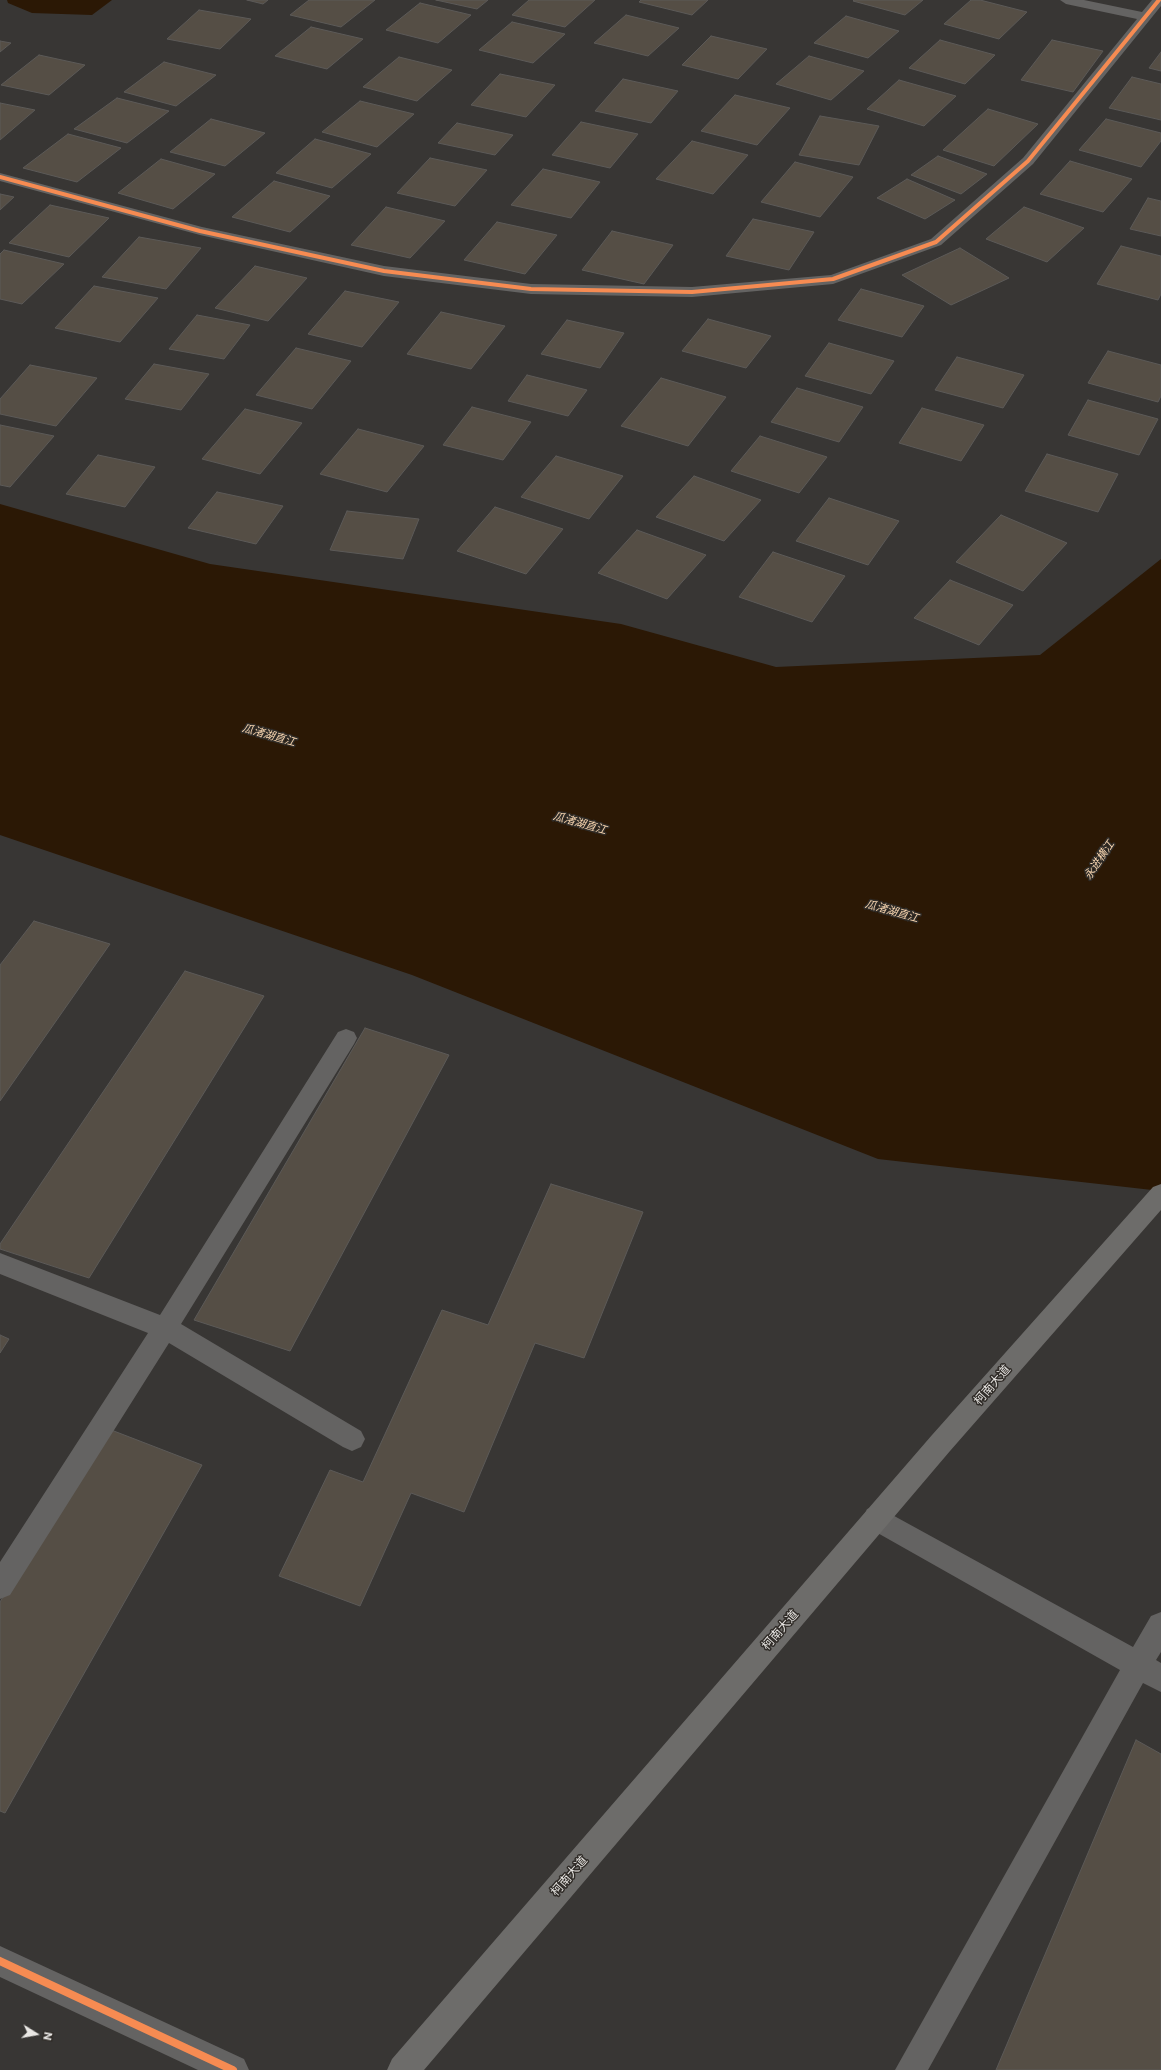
<!DOCTYPE html>
<html>
<head>
<meta charset="utf-8">
<style>
  body { margin:0 }
  #map { position:relative; width:1161px; height:2070px; overflow:hidden; background:#383634; font-family:Commissioner,sans-serif }
  canvas { display:block }
  .north { position:absolute; left:16px; top:2014px; width:40px; height:40px; -webkit-text-stroke:3px #302c28; paint-order:stroke; rotate:101deg; font-size:11px; font-weight:700; line-height:16px; text-align:center; color:#e9e7e4 }
  .north::after { content:''; display:block; margin:auto; width:14px; height:18px; background:#e9e7e4; clip-path:polygon(50% 0,100% 100%,50% 72%,0 100%) }
</style>
</head>
<body>
<div id="map">
<canvas width="1161" height="2070"></canvas>
<div class="north">N</div>
</div>
<script>
const c = document.querySelector('canvas').getContext('2d');
c.lineJoin = 'round';
function fillPath(path, color) {
  c.fillStyle = color;
  c.fill(path, 'evenodd');
}
function toPath(rows) {
  const path = new Path2D();
  for (const r of rows) {
    path.moveTo(r[0], r[1]);
    for (let i = 2; i < r.length; i += 2) path.lineTo(r[i], r[i + 1]);
  }
  return path;
}
function strokePath(path, color, width, dash) {
  c.strokeStyle = color;
  c.lineWidth = width;
  c.lineCap = dash ? 'butt' : 'round';
  c.setLineDash(dash || []);
  c.stroke(path);
}
function label(font, color, halo, rows, align = 'center') {
  c.font = font + ' Commissioner,"Noto Sans SC",sans-serif';
  c.lineWidth = 3;
  c.setLineDash([]);
  c.textBaseline = 'middle';
  c.strokeStyle = halo;
  c.fillStyle = color;
  for (const [text, x, y, turn = 0] of rows) {
    c.save();
    c.translate(x, y);
    c.rotate((+turn || 0) * Math.PI / 180);
    c.textAlign = isNaN(turn) ? turn : align;
    if (halo) c.strokeText(text, 0, 0);
    c.fillText(text, 0, 0);
    c.restore();
  }
}
fillPath(toPath([
  [7,0,112,0,92,15,32,13,8,3],
  [0,504,210,564,621,624,776,667,1040,655,1161,559,1161,1191,878,1159,412,975,0,835]
]), '#2b1805');
const building = toPath([
  [247,0,268,0,263,4,247,0],
  [309,0,375,0,341,27,290,15,309,0],
  [436,0,488,0,477,9,436,0],
  [529,0,595,0,565,27,512,15,529,0],
  [641,0,708,0,692,15,639,2,641,0],
  [854,0,923,0,905,15,853,1,854,0],
  [971,0,980,0,1027,12,999,39,944,24,971,0],
  [420,3,471,15,438,43,386,30,420,3],
  [199,10,251,19,220,49,167,39,199,10],
  [626,15,679,28,648,56,594,43,626,15],
  [846,16,899,31,868,58,814,43,846,16],
  [512,22,565,34,533,63,479,50,512,22],
  [311,27,363,39,327,69,275,56,311,27],
  [711,36,767,49,738,79,682,65,711,36],
  [940,40,995,55,965,84,909,68,940,40],
  [1052,40,1103,51,1073,92,1021,80,1052,40],
  [0,41,11,43,0,52,0,41],
  [1161,52,1161,71,1149,68,1161,52],
  [39,55,85,65,49,95,1,85,39,55],
  [809,56,864,71,831,100,776,84,809,56],
  [399,57,452,70,417,101,363,87,399,57],
  [164,62,216,75,176,106,124,92,164,62],
  [500,74,555,85,526,117,471,105,500,74],
  [1132,77,1161,84,1161,120,1109,108,1132,77],
  [623,79,678,91,651,123,595,111,623,79],
  [899,80,956,96,924,126,867,109,899,80],
  [735,95,790,108,757,145,701,131,735,95],
  [117,98,169,111,127,143,74,129,117,98],
  [360,101,414,114,377,147,322,132,360,101],
  [0,103,35,110,0,140,0,103],
  [988,109,1038,124,994,166,943,150,988,109],
  [820,116,879,126,859,165,799,155,820,116],
  [211,119,265,133,225,166,170,152,211,119],
  [1106,119,1161,133,1161,141,1141,167,1079,150,1106,119],
  [581,122,638,134,610,168,552,155,581,122],
  [457,123,513,135,495,155,438,143,457,123],
  [68,134,121,148,77,182,23,168,68,134],
  [315,139,371,154,332,188,276,173,315,139],
  [692,141,748,155,713,194,656,179,692,141],
  [938,156,987,174,961,194,911,175,938,156],
  [430,158,487,170,455,206,397,193,430,158],
  [161,159,215,174,173,209,118,193,161,159],
  [1070,161,1132,179,1103,212,1040,194,1070,161],
  [795,162,853,177,820,217,761,202,795,162],
  [543,169,600,182,571,218,511,205,543,169],
  [907,179,955,200,925,219,877,198,907,179],
  [274,181,330,196,290,232,232,217,274,181],
  [0,194,14,197,0,210,0,194],
  [1148,198,1161,201,1161,236,1130,229,1148,198],
  [50,205,109,218,69,257,9,243,50,205],
  [386,207,445,221,410,258,351,245,386,207],
  [1024,207,1084,228,1047,262,986,239,1024,207],
  [753,219,814,232,789,270,726,256,753,219],
  [497,222,557,235,525,274,464,260,497,222],
  [612,231,673,245,644,284,582,270,612,231],
  [139,237,201,248,166,289,102,277,139,237],
  [1121,246,1161,256,1161,294,1158,300,1097,284,1121,246],
  [960,248,1009,278,951,305,902,275,960,248],
  [4,250,64,264,22,304,0,299,0,254,4,250],
  [255,266,307,278,268,321,215,308,255,266],
  [94,286,158,298,120,342,55,328,94,286],
  [861,289,924,306,902,337,838,320,861,289],
  [345,291,399,302,362,347,308,334,345,291],
  [441,312,505,326,471,369,407,354,441,312],
  [197,315,250,325,224,359,169,349,197,315],
  [708,319,771,336,746,368,682,351,708,319],
  [567,320,624,333,600,368,541,354,567,320],
  [829,343,894,361,871,394,805,376,829,343],
  [296,348,351,361,312,409,256,395,296,348],
  [1108,351,1161,365,1161,396,1158,402,1088,383,1108,351],
  [957,357,1024,375,1003,408,935,390,957,357],
  [154,364,209,374,181,410,125,399,154,364],
  [30,365,97,378,56,426,0,414,0,399,30,365],
  [527,375,587,390,568,416,508,401,527,375],
  [661,378,726,397,688,446,621,426,661,378],
  [797,388,863,407,839,442,771,422,797,388],
  [1088,400,1158,419,1139,455,1068,435,1088,400],
  [472,407,531,422,503,460,443,445,472,407],
  [922,408,984,425,961,461,899,443,922,408],
  [245,409,302,423,260,474,202,459,245,409],
  [0,425,54,436,10,487,0,485,0,425],
  [358,429,424,446,387,492,320,474,358,429],
  [760,436,827,457,799,493,731,471,760,436],
  [1047,454,1118,474,1098,512,1025,491,1047,454],
  [98,455,155,467,125,507,66,494,98,455],
  [556,456,623,476,589,519,521,497,556,456],
  [694,476,761,500,724,541,656,517,694,476],
  [217,492,283,506,256,544,188,528,217,492],
  [829,498,899,521,868,565,796,541,829,498],
  [495,507,563,529,526,574,457,551,495,507],
  [347,511,419,519,403,559,330,550,347,511],
  [1001,515,1067,543,1023,591,956,562,1001,515],
  [637,530,706,555,667,599,598,573,637,530],
  [773,552,845,576,812,622,739,597,773,552],
  [950,580,1013,605,979,645,914,618,950,580],
  [34,921,110,944,0,1101,0,965,34,921],
  [185,971,264,996,89,1278,0,1249,0,1244,185,971],
  [365,1028,449,1055,290,1351,194,1320,365,1028],
  [551,1184,643,1212,584,1358,535,1343,464,1512,411,1493,360,1606,279,1576,330,1470,363,1482,442,1310,488,1325,551,1184],
  [0,1335,9,1339,0,1353,0,1335],
  [106,1428,202,1465,5,1813,0,1811,0,1602,106,1428],
  [1136,1740,1161,1754,1161,2070,996,2070,1136,1740]
]);
fillPath(building, '#554e45');
strokePath(building, '#5c5a58', 1);
fillPath(toPath([
  [1060,0,1084,0,1142,12,1152,0,1161,0,1161,6,1033,164,941,245,833,284,692,297,531,294,384,276,200,235,0,181,0,173,202,227,384,266,531,284,692,287,831,275,931,239,1023,158,1137,19,1066,4,1060,0],
  [346,1029,354,1032,357,1038,354,1044,181,1324,361,1431,365,1439,361,1447,352,1451,343,1447,169,1343,10,1595,0,1599,0,1562,148,1333,0,1274,0,1253,160,1315,338,1032,346,1029],
  [876,1506,1133,1647,1151,1616,1161,1612,1161,1652,1156,1660,1161,1663,1161,1692,1143,1683,928,2070,895,2070,1120,1670,867,1527,863,1518,867,1509,876,1506],
  [0,1946,244,2059,249,2070,198,2070,0,1977,0,1946]
]), '#646362');
fillPath(toPath([
  [1161,1184,1161,1210,950,1451,424,2070,387,2070,392,2059,932,1435,1153,1187,1161,1184]
]), '#6d6c6a');
strokePath(toPath([
  [0,177,200,231,384,271,531,289,692,292,833,279,936,242,1028,161,1159,0]
]), '#f68b52', 4);
strokePath(toPath([
  [0,1961,233,2070]
]), '#f68b52', 8);
label('italic 11px', '#f8d5af', '#302c28', [
  ["瓜渚湖直江",269,735,16],
  ["瓜渚湖直江",580,823,16],
  ["永进横江",1099,860,-56],
  ["瓜渚湖直江",892,911,16]
]);
label('12px', '#e9e7e4', '#302c28', [
  ["柯南大道",992,1385,-49],
  ["柯南大道",780,1630,-49],
  ["柯南大道",569,1876,-49]
]);
</script>
</body>
</html>
